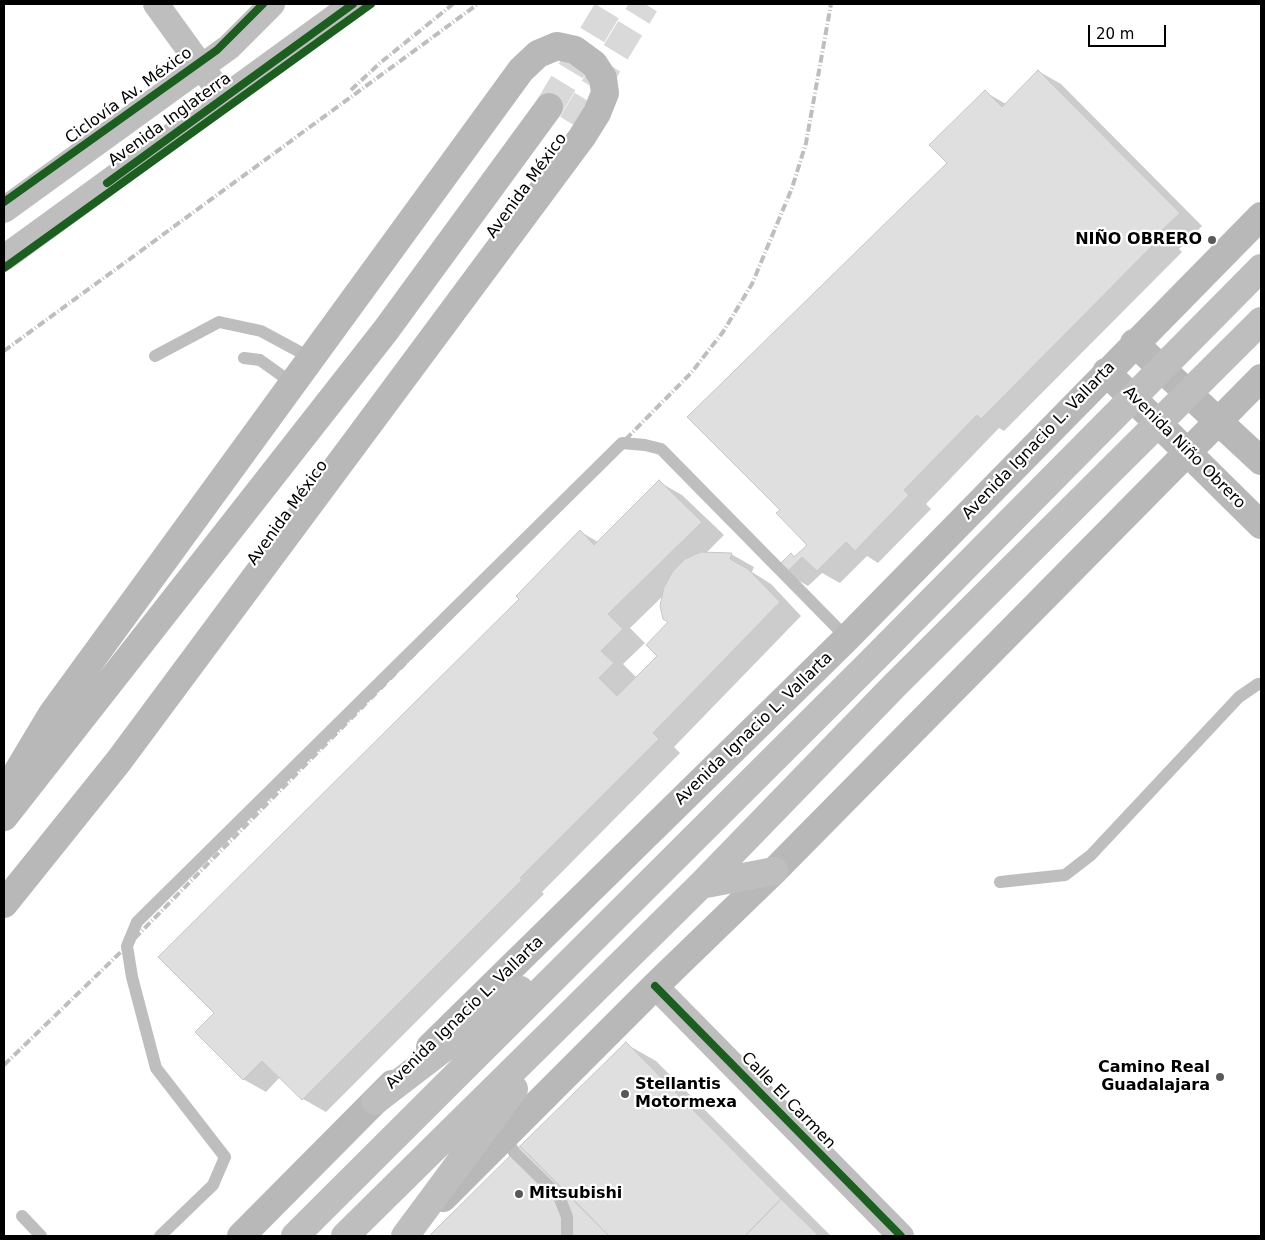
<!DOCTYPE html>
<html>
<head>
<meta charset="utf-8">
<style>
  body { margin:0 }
  #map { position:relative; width:1265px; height:1240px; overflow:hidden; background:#fff; font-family:"DejaVu Sans",sans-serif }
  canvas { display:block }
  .frame { position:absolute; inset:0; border:5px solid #000; pointer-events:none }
  .scale { position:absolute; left:1088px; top:25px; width:78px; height:22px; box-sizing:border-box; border:2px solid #000; border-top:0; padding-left:6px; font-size:15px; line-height:18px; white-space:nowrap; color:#000; -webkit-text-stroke:4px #fff; paint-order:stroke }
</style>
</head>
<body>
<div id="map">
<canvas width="1265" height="1240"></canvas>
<div class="frame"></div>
<div class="scale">20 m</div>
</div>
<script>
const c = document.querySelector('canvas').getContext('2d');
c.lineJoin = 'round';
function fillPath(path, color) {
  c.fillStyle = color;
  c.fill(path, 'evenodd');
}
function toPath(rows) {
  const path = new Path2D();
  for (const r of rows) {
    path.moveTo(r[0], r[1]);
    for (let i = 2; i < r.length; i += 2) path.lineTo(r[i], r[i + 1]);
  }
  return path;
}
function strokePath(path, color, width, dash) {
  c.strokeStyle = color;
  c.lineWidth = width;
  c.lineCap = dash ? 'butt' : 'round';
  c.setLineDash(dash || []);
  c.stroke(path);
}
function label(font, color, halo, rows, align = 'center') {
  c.font = font + ' "DejaVu Sans",sans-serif';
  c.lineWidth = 4.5;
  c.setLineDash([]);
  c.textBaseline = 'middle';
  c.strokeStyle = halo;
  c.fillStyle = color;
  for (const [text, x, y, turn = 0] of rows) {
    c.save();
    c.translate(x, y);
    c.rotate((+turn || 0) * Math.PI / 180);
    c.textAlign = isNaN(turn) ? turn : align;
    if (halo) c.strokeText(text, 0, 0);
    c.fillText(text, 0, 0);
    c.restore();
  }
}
fillPath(toPath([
  [1038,71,1061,84,1202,226,1179,249,1182,252,1004,431,999,428,926,504,931,509,878,563,867,556,840,583,822,573,808,586,785,573,791,555,796,557,809,545,782,510,985,92,1006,104],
  [659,482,682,495,724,535,706,553,731,554,754,567,752,572,771,584,801,616,674,747,680,753,542,892,544,894,326,1112,303,1099,280,1077,266,1092,243,1079,215,1013,521,599,581,532,598,542],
  [664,595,670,622,659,656,637,678,623,664,645,643,630,628],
  [626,1044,656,1061,831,1236,431,1236]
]), '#0003');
const building = toPath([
  [1038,70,1180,213,1157,235,1160,238,981,419,977,415,904,490,909,495,855,551,846,542,817,571,802,557,785,574,777,567,791,553,794,557,807,545,776,513,780,510,687,417,947,163,929,145,985,90,1002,107,1038,70],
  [659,480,702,522,608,614,623,629,601,651,614,663,599,678,617,696,657,656,646,645,668,622,663,619,660,606,664,587,673,571,685,559,701,552,732,553,730,559,748,569,780,602,653,733,659,739,520,878,522,880,302,1100,262,1061,243,1080,195,1032,214,1013,158,957,519,599,516,596,580,530,594,545,659,480],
  [626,1042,781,1199,745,1236,609,1236,520,1146,626,1042],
  [520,1146,609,1236,429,1236,514,1152,520,1146],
  [781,1199,819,1236,745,1236,781,1199]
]);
fillPath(building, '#dfdfdf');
strokePath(building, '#c7c7c7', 1);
strokePath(toPath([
  [549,107,611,4],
  [572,124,645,4]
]), '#d9d9d9', 28, [28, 14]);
strokePath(toPath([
  [155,356,219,322,261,331,311,358],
  [244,358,260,360,292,383],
  [1000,882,1065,875,1091,855,1239,697,1258,684,1261,684],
  [505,1136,514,1152,559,1196,567,1217,567,1236],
  [22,1216,41,1236],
  [160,1236,213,1185,225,1157,156,1068,132,977,127,946,137,922,622,443,645,445,661,449,847,638]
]), '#bebebe', 12);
strokePath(toPath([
  [156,4,224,98],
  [4,210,229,47,272,4],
  [4,258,353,4],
  [655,986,901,1236]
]), '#bebebe', 26);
strokePath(toPath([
  [1134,343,1261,461],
  [1106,372,1261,525],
  [4,794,52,714,521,70,538,54,557,46,575,50,594,64,603,78,605,93,597,113,582,137,118,762,4,904],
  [4,817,386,330,549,107],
  [430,1047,847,638,1261,216],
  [443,1198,655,986,774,871,1261,378],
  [241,1236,392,1084]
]), '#b8b8b8', 28);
strokePath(toPath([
  [701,885,774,871],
  [375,1101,520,990],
  [295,1236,871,662,1261,268],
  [345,1236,701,885,894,686,1261,321],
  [405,1236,514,1089]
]), '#bebebe', 28);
strokePath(toPath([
  [351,90,380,63,453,4],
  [4,351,478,4],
  [4,1065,127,946,691,373,723,332,752,284,792,188,806,143,831,4]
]), '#bebebe', 4, [8, 2.5, 1, 2.5]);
strokePath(toPath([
  [107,183,353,4],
  [4,202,217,50,263,4],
  [4,268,371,4],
  [655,986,901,1236]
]), '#1b5e20', 8);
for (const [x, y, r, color] of [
  [1212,240,5,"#595959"],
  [1220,1077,5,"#595959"],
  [625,1094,5,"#595959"],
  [519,1194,5,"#595959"]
]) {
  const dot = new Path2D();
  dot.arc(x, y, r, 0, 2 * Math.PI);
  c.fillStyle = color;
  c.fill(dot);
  strokePath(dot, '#fff', 2);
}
label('16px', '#000', '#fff', [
  ["Ciclovía Av. México",129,96,-36],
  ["Avenida Inglaterra",170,120,-36],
  ["Avenida México",527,186,-54],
  ["Avenida Ignacio L. Vallarta",1039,441,-46],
  ["Avenida Niño Obrero",1184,448,45],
  ["Avenida México",288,513,-54],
  ["Avenida Ignacio L. Vallarta",754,729,-44],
  ["Avenida Ignacio L. Vallarta",465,1013,-44],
  ["Calle El Carmen",788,1101,46]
]);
label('bold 16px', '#000', '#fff', [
  ["NIÑO OBRERO",1202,240],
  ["Camino Real",1210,1068],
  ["Guadalajara",1210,1086],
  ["Stellantis",635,1085,"left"],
  ["Motormexa",635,1103,"left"],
  ["Mitsubishi",529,1194,"left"]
], 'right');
</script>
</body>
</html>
